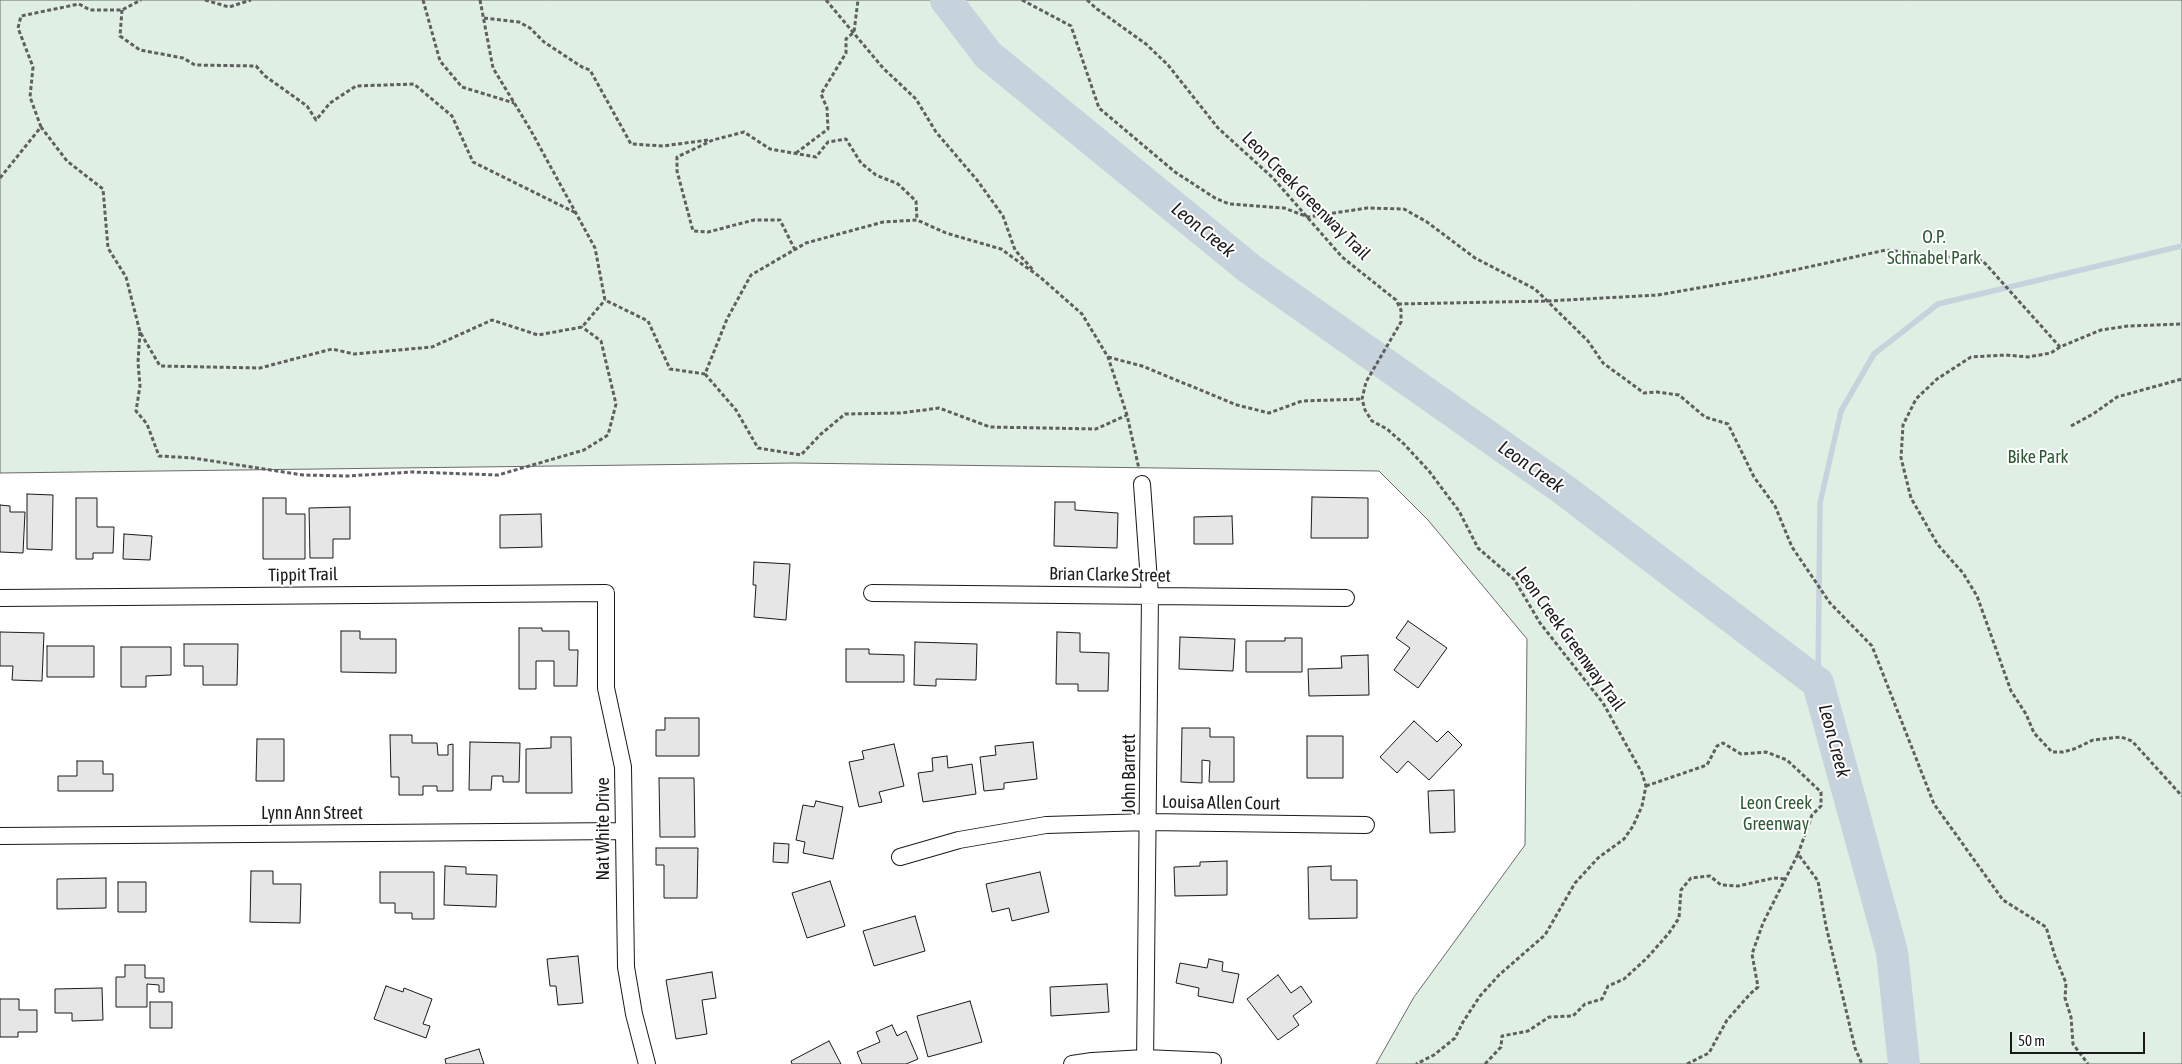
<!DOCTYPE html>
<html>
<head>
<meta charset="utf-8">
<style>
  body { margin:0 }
  #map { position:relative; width:2182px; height:1064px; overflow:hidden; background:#fff; font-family:"Asap Condensed",sans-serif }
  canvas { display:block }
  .scale { position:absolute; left:2010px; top:1032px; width:135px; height:22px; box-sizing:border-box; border:2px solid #1a1a1a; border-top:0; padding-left:6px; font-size:15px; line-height:18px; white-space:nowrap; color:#1a1a1a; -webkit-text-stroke:4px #fff; paint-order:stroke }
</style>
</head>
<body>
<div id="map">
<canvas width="2182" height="1064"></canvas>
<div class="scale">50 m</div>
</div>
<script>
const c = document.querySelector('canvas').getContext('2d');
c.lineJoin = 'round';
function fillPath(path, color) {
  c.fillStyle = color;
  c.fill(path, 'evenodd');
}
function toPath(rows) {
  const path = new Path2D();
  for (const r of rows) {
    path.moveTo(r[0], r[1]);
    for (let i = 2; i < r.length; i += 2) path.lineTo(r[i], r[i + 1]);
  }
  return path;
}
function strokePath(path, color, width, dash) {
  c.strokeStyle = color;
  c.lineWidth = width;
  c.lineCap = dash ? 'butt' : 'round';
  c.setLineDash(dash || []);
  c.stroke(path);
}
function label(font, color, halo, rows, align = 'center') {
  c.font = font + ' "Asap Condensed",sans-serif';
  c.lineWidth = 4;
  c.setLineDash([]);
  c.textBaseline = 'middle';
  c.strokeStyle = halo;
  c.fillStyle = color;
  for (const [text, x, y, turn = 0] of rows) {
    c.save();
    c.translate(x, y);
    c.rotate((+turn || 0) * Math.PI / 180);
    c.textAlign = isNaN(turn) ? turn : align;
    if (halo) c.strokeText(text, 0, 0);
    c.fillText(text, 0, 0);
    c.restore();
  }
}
const green = toPath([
  [0,0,2182,0,2182,1064,1376,1064,1414,997,1525,845,1527,639,1428,520,1379,471,794,463,0,473,0,0]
]);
fillPath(green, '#e0efe3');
strokePath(green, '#6a6a6a', 1);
strokePath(toPath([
  [1818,683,1820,503,1841,411,1874,354,1938,304,2182,246]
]), '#c6d2dc', 5.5);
strokePath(toPath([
  [946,0,988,55,1250,269,1563,489,1818,683,1892,952,1904,1064]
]), '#c6d2dc', 32);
const building = toPath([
  [27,494,53,495,52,550,27,549,27,494],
  [1312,497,1368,498,1368,538,1311,538,1312,497],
  [76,498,97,498,97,527,114,527,113,553,93,553,93,559,76,559,76,498],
  [263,498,286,498,286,514,305,514,305,559,263,559,263,498],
  [1055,502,1075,502,1075,510,1118,513,1117,548,1054,546,1055,502],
  [0,505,10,506,10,512,25,512,23,553,0,552,0,505],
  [350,507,350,539,333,539,333,558,310,558,309,508,350,507],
  [541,514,542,547,500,548,500,515,541,514],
  [1232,516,1233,544,1194,544,1194,517,1232,516],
  [124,534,152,536,150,560,123,559,124,534],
  [754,562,790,564,786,620,754,617,756,585,753,585,754,562],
  [1408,621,1447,648,1418,688,1394,670,1410,648,1396,638,1408,621],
  [519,628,542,628,542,631,569,631,569,650,578,650,577,686,554,686,554,661,536,661,536,689,519,689,519,628],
  [341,631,360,631,360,639,396,639,396,673,341,672,341,631],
  [0,632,44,633,42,681,12,680,13,666,0,666,0,632],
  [1057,632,1080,633,1080,652,1109,653,1108,691,1078,691,1078,684,1056,684,1057,632],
  [1180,637,1235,639,1233,671,1179,669,1180,637],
  [1285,638,1302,638,1302,672,1246,672,1246,641,1285,641,1285,638],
  [915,642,977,644,976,680,936,679,936,686,914,685,915,642],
  [184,644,238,644,237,685,203,685,203,666,184,666,184,644],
  [47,646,94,646,94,677,47,677,47,646],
  [121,647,171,647,171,675,146,676,146,687,121,687,121,647],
  [846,649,869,649,869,654,904,655,904,682,846,682,846,649],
  [1368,655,1369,695,1309,696,1308,669,1342,668,1341,656,1368,655],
  [665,718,699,718,699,756,656,756,656,730,665,730,665,718],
  [1414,721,1437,742,1448,731,1462,745,1429,780,1408,761,1397,773,1380,757,1414,721],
  [1182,728,1210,728,1210,737,1234,737,1234,782,1209,782,1210,761,1202,760,1202,783,1181,782,1182,728],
  [390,735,412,735,412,743,437,743,438,755,448,755,448,745,453,744,453,791,437,791,437,786,423,786,423,795,399,795,399,777,391,777,390,735],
  [1307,736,1343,736,1343,778,1307,778,1307,736],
  [551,737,571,737,572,793,526,793,526,749,551,748,551,737],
  [257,739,284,739,284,781,256,781,257,739],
  [470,742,520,743,519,782,503,782,503,776,492,776,491,790,469,790,470,742],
  [1033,742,1037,779,1004,783,1004,789,984,791,980,757,996,755,995,746,1033,742],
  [894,744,904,786,879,792,882,802,859,807,849,762,864,759,862,751,894,744],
  [947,756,948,768,972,764,976,794,923,802,918,773,933,771,932,758,947,756],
  [77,761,103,761,103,774,113,774,113,791,58,791,58,776,77,776,77,761],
  [659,778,694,778,695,837,660,837,659,778],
  [1454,790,1455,832,1430,833,1428,791,1454,790],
  [816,801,843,807,833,859,803,853,805,842,796,840,803,805,814,807,816,801],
  [774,843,789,844,788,863,773,862,774,843],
  [656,848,698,848,697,898,664,898,664,865,656,865,656,848],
  [1227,861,1227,895,1175,896,1174,867,1200,866,1200,862,1227,861],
  [445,866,466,867,466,874,497,875,496,907,444,905,445,866],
  [1331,866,1331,880,1357,880,1357,918,1309,919,1308,867,1331,866],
  [251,871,273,871,273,884,301,884,300,923,250,922,251,871],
  [380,872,434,872,434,919,412,919,412,913,395,913,395,903,380,903,380,872],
  [1040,872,1049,912,1012,921,1009,908,992,912,986,884,1040,872],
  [106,878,106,908,57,909,57,879,106,878],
  [830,881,845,926,807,938,792,893,830,881],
  [118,882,146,882,146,912,118,912,118,882],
  [915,916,925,951,874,966,863,931,915,916],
  [578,956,583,1003,558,1005,556,986,550,986,547,959,578,956],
  [1209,959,1223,962,1222,971,1239,974,1233,1003,1198,996,1199,988,1176,983,1180,963,1207,968,1209,959],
  [125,965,145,965,145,978,164,978,164,992,159,992,159,985,147,984,147,1007,116,1007,116,977,125,977,125,965],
  [712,972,716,998,702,1000,707,1034,676,1039,666,980,712,972],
  [1278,975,1291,993,1301,986,1312,1002,1293,1016,1299,1025,1278,1040,1247,999,1278,975],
  [1107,984,1109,1012,1051,1016,1050,987,1107,984],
  [386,986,403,992,404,988,432,999,423,1024,430,1026,426,1038,374,1019,386,986],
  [102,988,103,1020,72,1021,72,1013,55,1013,55,989,102,988],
  [0,999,19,999,19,1010,37,1010,37,1032,18,1032,18,1037,0,1037,0,999],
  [970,1001,982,1042,928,1057,917,1016,970,1001],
  [150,1002,172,1002,172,1028,150,1028,150,1002],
  [892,1025,897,1036,906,1031,918,1059,906,1064,862,1064,857,1052,880,1042,876,1032,892,1025],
  [829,1041,841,1064,792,1064,791,1061,829,1041],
  [479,1049,484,1064,446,1064,445,1059,479,1049]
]);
fillPath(building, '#e6e6e6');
strokePath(building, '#1a1a1a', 1);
const minor = toPath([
  [1142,484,1150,595,1145,1064],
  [872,593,1346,598],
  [0,598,606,593,606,688,623,767,626,967,634,1014,647,1064],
  [0,836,624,831],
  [900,857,959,840,1046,825,1148,822,1366,825],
  [1072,1064,1092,1061,1145,1058,1213,1061]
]);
strokePath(minor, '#1a1a1a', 18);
strokePath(toPath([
  [205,0,229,7,251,0],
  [423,0,440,61,462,87,514,103],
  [480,0,493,68,530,129,595,248,605,300,648,321,670,369,705,374,727,319,751,275,806,243,883,222,917,220,946,233,1001,249,1040,277,1082,314,1108,357,1127,415,1139,469],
  [826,0,883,68,916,99,936,132,977,180,1003,216,1015,250,1034,271],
  [1022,0,1071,26,1099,108,1175,172,1215,198,1229,204,1284,208,1308,217,1367,208,1404,209,1427,222,1475,258,1535,289,1588,341,1603,363,1644,393,1657,392,1679,395,1705,417,1728,424,1754,477,1775,506,1792,547,1830,603,1872,646,1934,804,2003,900,2046,927,2055,956,2066,983,2065,998,2071,1017,2073,1044,2088,1064],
  [1087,0,1097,9,1146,44,1168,65,1218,128,1273,178,1342,257,1396,300,1401,310,1401,322,1366,382,1362,399,1365,410,1372,421,1387,429,1404,444,1429,471,1459,511,1478,548,1514,579,1540,623,1603,703,1642,773,1646,786,1642,806,1633,826,1624,839,1598,858,1575,883,1545,935,1499,975,1480,996,1463,1022,1455,1038,1434,1055,1416,1064],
  [122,10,120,36,140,50,183,58,195,65,256,66,265,76,307,106,316,120,330,103,356,86,414,84,452,116,473,162,576,213],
  [484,18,519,22,530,28,544,42,582,67,590,70,631,144,663,146,708,140],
  [41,127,30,97,33,67,18,28,21,16,79,4,90,10,122,10,141,0],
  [796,153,828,129,827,108,821,94,846,53,846,39,854,32,858,0],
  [0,178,41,127,67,161,103,189,108,248,126,277,140,332,160,366,260,368,332,349,354,354,432,347,492,320,538,335,582,327,605,300],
  [795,250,780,220,754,220,708,232,693,231,677,171,677,157,713,140,744,132,770,149,816,157,828,142,846,139,861,163,876,175,898,184,916,201,917,220],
  [1398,304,1548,301,1658,295,1767,276,1886,250,1983,261,2060,347,2101,330,2128,326,2182,324],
  [140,332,138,362,140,386,136,411,147,424,159,456,193,458,303,475,348,476,412,472,498,475,584,450,608,435,616,404,601,341,582,327],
  [2060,347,2051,353,2028,357,2006,355,1971,357,1937,379,1916,399,1903,425,1901,458,1911,498,1938,545,1963,573,1977,596,2011,691,2026,714,2034,733,2052,752,2063,752,2074,749,2093,740,2121,737,2132,741,2182,796],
  [1108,357,1142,366,1237,405,1269,413,1302,401,1362,399],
  [705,374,736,410,758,448,801,455,821,434,845,414,901,413,939,408,990,427,1096,429,1127,415],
  [2071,426,2093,414,2117,397,2182,379],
  [1646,786,1707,765,1717,746,1723,743,1741,754,1766,752,1787,760,1821,792,1821,806,1812,815,1798,854],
  [1485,1064,1501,1047,1502,1036,1528,1031,1549,1017,1573,1016,1585,1004,1602,999,1608,986,1624,979,1647,958,1669,933,1679,918,1681,890,1691,878,1710,876,1721,885,1738,886,1774,878,1786,879],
  [1687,1064,1709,1053,1727,1020,1750,994,1758,987,1752,954,1763,923,1798,854,1818,881,1826,926,1846,1010,1855,1048,1862,1064]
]), '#5f5f5f', 3, [4, 2.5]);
strokePath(minor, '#fff', 16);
label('18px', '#1a1a1a', '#fff', [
  ["Leon Creek Greenway Trail",1306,196,45],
  ["Tippit Trail",303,575,-1],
  ["Brian Clarke Street",1110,575,1],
  ["Leon Creek Greenway Trail",1570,639,54],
  ["John Barrett",1129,774,-90],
  ["Louisa Allen Court",1221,803,1],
  ["Lynn Ann Street",312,813],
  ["Nat White Drive",603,829,-90]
]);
label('18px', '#2b5a34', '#fff', [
  ["O.P.",1934,237],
  ["Schnabel Park",1934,258],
  ["Bike Park",2038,457],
  ["Leon Creek",1776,803],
  ["Greenway",1776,824]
]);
label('italic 19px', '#1a1a1a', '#fff', [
  ["Leon Creek",1203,230,39],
  ["Leon Creek",1531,467,35],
  ["Leon Creek",1834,741,75]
]);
</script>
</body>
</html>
